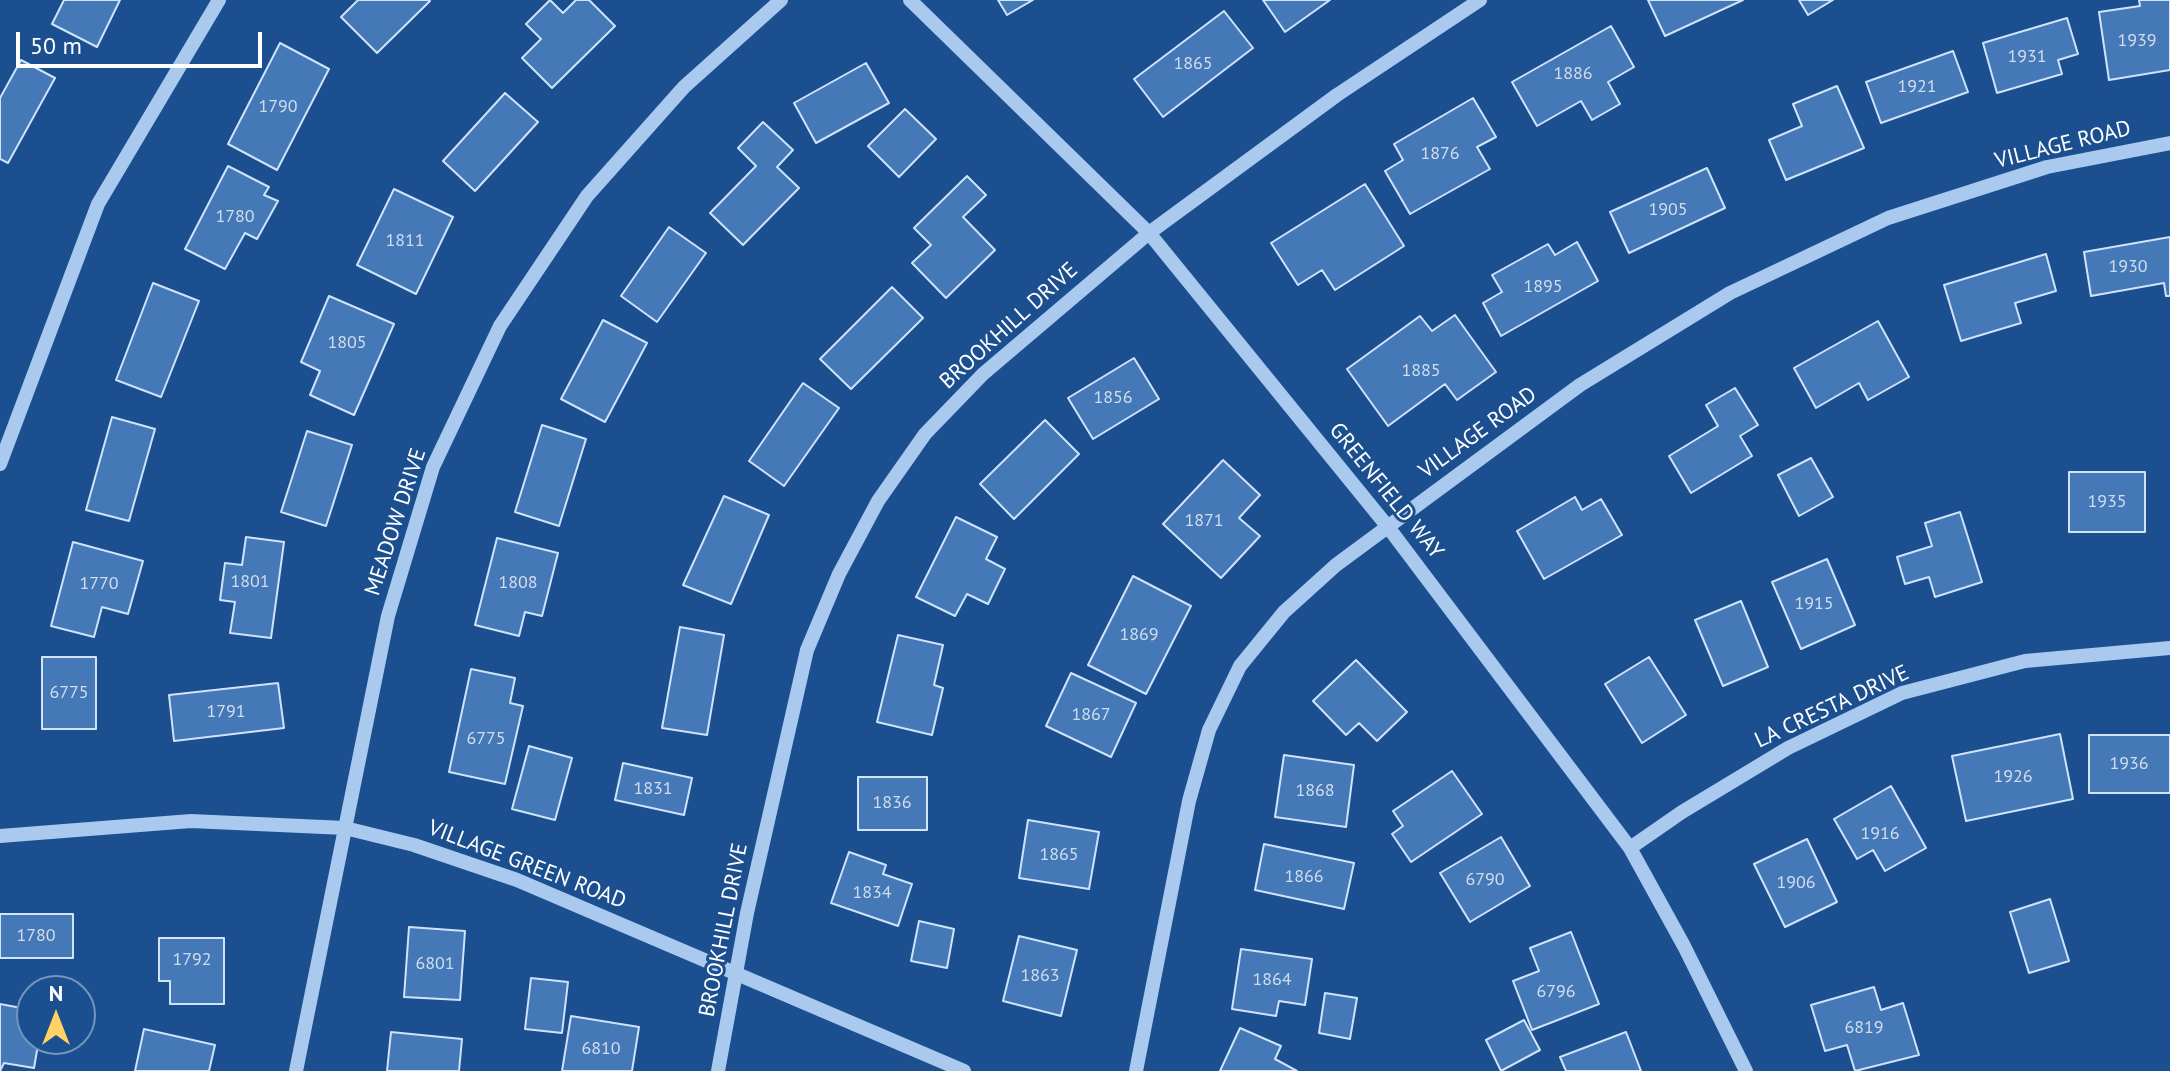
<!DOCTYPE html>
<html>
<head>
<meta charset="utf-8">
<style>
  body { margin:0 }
  #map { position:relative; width:2170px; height:1071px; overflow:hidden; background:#1b4f8f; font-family:"PT Sans",sans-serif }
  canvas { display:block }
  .north { position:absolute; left:16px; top:975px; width:80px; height:80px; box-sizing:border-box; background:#1b4f8f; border:2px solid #7695bc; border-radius:50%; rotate:0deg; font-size:22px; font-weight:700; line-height:32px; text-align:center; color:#fff }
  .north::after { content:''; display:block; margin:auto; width:28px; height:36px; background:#ffd166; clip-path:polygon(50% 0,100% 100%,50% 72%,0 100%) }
  .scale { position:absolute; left:16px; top:32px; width:246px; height:36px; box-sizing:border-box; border:4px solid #fff; border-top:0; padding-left:10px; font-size:24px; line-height:28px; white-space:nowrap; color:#fff; -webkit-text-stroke:6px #1b4f8f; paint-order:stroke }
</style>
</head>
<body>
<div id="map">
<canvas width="2170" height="1071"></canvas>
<div class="north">N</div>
<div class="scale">50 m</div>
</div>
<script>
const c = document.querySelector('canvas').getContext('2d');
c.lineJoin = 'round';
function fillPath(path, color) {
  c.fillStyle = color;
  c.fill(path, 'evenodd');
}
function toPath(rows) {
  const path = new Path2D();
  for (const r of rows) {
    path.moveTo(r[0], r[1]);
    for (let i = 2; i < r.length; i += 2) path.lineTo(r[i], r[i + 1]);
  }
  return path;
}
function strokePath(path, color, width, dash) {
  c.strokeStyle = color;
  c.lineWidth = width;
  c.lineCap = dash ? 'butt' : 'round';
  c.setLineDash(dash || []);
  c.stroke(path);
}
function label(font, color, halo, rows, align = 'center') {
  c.font = font + ' "PT Sans",sans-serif';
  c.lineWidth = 6;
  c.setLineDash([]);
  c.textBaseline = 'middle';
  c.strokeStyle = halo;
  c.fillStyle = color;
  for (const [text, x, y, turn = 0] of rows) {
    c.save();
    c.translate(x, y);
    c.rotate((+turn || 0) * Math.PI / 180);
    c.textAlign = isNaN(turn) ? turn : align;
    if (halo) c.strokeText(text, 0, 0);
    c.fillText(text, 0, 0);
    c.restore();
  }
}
const building = toPath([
  [64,0,120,0,97,47,52,24,64,0],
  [358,0,429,0,430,1,377,53,341,17,358,0],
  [550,0,563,13,576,0,589,0,615,26,552,88,522,58,541,39,526,24,550,0],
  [998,0,1033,0,1007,15,998,0],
  [1263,0,1330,0,1285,32,1263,0],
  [1648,0,1743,0,1665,36,1648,0],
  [1799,0,1833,0,1808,15,1799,0],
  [2139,0,2170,0,2170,70,2109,80,2099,12,2140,6,2139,0],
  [1224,11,1253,48,1163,117,1134,79,1224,11],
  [2067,18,2078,54,2058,60,2062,74,1997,93,1983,43,2067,18],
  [1611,26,1634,67,1608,82,1620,104,1592,120,1581,101,1537,126,1512,82,1611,26],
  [280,43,329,69,277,170,228,144,280,43],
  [1953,51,1968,92,1881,123,1866,82,1953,51],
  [21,60,55,78,8,163,0,159,0,98,21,60],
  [866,63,889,103,816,143,794,103,866,63],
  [1837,86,1864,148,1786,180,1769,140,1802,126,1793,104,1837,86],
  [505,93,538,122,475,191,443,161,505,93],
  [1473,98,1496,137,1477,147,1490,169,1410,214,1385,171,1403,160,1394,144,1473,98],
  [905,109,936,139,899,177,868,146,905,109],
  [763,122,793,150,777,167,799,188,743,245,710,213,756,166,738,148,763,122],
  [228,166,269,187,264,195,278,201,257,239,245,233,225,269,185,249,228,166],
  [1707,168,1725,208,1629,253,1610,212,1707,168],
  [967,176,986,195,963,217,995,250,946,298,912,263,931,245,914,228,967,176],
  [1365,184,1404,246,1335,290,1322,270,1298,285,1271,243,1365,184],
  [394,189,453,217,416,294,357,265,394,189],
  [669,227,706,253,657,322,621,296,669,227],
  [2170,237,2170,296,2166,296,2164,283,2091,296,2084,252,2170,237],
  [1577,242,1598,281,1501,336,1483,303,1502,292,1492,275,1548,244,1555,255,1577,242],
  [2046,254,2056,291,2015,303,2021,323,1961,341,1944,285,2046,254],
  [153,283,199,301,161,397,116,380,153,283],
  [892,287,923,318,851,389,820,359,892,287],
  [329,296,394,324,354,415,310,395,320,371,301,362,329,296],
  [1455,315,1496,372,1457,400,1445,384,1388,426,1347,369,1420,316,1432,331,1455,315],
  [603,320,647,343,605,422,561,399,603,320],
  [1878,321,1909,377,1868,400,1859,383,1816,408,1794,368,1878,321],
  [1134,358,1159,399,1093,439,1068,398,1134,358],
  [803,383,839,408,784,486,749,461,803,383],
  [1735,388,1758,425,1740,436,1752,456,1691,493,1669,456,1718,426,1706,405,1735,388],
  [112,417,155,429,129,521,86,510,112,417],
  [1045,420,1079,454,1014,519,980,484,1045,420],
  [542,425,586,439,559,526,515,512,542,425],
  [307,431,352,445,326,526,281,512,307,431],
  [1811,458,1833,497,1799,516,1778,475,1811,458],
  [1223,460,1260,495,1239,518,1260,536,1221,578,1163,524,1223,460],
  [2069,472,2145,472,2145,532,2069,532,2069,472],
  [724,496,769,515,731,604,683,585,724,496],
  [1575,497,1582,510,1601,499,1622,535,1544,579,1517,531,1575,497],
  [1960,512,1982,582,1935,597,1929,577,1905,584,1897,557,1932,546,1925,523,1960,512],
  [956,517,997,537,986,559,1005,569,988,604,967,594,955,616,916,597,956,517],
  [246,537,284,542,271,638,230,633,235,602,220,600,225,563,242,565,246,537],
  [497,538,558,553,542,616,525,612,519,636,475,625,497,538],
  [73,542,143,561,128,614,102,607,94,637,51,626,73,542],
  [1827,559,1855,625,1801,649,1772,582,1827,559],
  [1133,576,1191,606,1146,694,1088,665,1133,576],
  [1741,601,1768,667,1723,686,1695,620,1741,601],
  [680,627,724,635,707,735,662,728,680,627],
  [898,635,943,645,934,685,943,688,932,735,877,722,898,635],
  [42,657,96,657,96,729,42,729,42,657],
  [1649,657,1686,715,1642,743,1605,684,1649,657],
  [1356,660,1407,712,1377,741,1359,723,1346,735,1313,701,1356,660],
  [471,669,515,678,510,703,523,706,505,784,449,772,471,669],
  [1071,673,1136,703,1111,757,1046,726,1071,673],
  [278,683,284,728,174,741,169,695,278,683],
  [2060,734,2073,799,1966,821,1952,756,2060,734],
  [2089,735,2170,735,2170,793,2089,793,2089,735],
  [529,746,572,758,555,820,512,809,529,746],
  [1284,755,1354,765,1346,827,1275,817,1284,755],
  [623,763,692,778,684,815,615,800,623,763],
  [1452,771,1482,814,1411,862,1392,834,1403,826,1393,811,1452,771],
  [858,777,927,777,927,830,858,830,858,777],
  [1891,786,1926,848,1885,871,1873,850,1857,859,1834,819,1891,786],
  [1028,820,1099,832,1089,889,1019,878,1028,820],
  [1501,837,1530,886,1470,922,1440,873,1501,837],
  [1807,839,1837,902,1785,927,1754,864,1807,839],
  [1264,844,1354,863,1344,909,1255,890,1264,844],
  [849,852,886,865,883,874,912,884,898,926,831,903,849,852],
  [2050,899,2069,961,2029,973,2010,912,2050,899],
  [0,914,73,914,73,958,0,958,0,914],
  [919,921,954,929,947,968,911,961,919,921],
  [409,927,465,931,460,1000,404,997,409,927],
  [1571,932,1599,1004,1532,1030,1513,981,1539,971,1530,948,1571,932],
  [1019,936,1077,950,1061,1016,1003,1001,1019,936],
  [159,938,224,938,224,1004,170,1004,170,981,159,981,159,938],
  [1241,949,1312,959,1305,1005,1279,1001,1276,1016,1232,1009,1241,949],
  [531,978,568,982,562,1033,525,1029,531,978],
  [1874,987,1881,1010,1903,1003,1919,1055,1855,1071,1847,1045,1825,1051,1811,1005,1874,987],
  [1325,993,1357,998,1350,1039,1319,1033,1325,993],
  [0,1004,32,1010,32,1039,39,1039,34,1068,4,1063,0,1071,0,1004],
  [571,1016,639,1027,632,1071,562,1071,571,1016],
  [1524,1020,1540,1050,1501,1071,1486,1040,1524,1020],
  [1240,1028,1281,1046,1275,1059,1297,1071,1220,1071,1240,1028],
  [144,1029,215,1045,209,1071,135,1071,144,1029],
  [391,1032,462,1039,459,1071,387,1071,391,1032],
  [1626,1032,1641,1071,1566,1071,1560,1057,1626,1032]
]);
fillPath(building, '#4478b7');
strokePath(building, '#cfe3fa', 2);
strokePath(toPath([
  [910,0,1149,233,1388,527,1630,848,1684,946,1746,1071],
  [0,464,98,204,219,0],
  [0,836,191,821,345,828,414,845,517,880,964,1071],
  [1630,848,1682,812,1788,748,1902,693,2025,661,2170,648],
  [296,1071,388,616,433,467,500,326,587,196,684,87,781,0],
  [718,1071,747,913,807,650,839,574,878,501,925,434,983,374,1149,233,1337,95,1480,0],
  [1136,1071,1189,801,1209,730,1240,666,1284,612,1336,565,1580,385,1730,293,1888,218,2047,167,2170,143]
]), '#a9c9ee', 14);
label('18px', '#d0dded', null, [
  ["1939",2137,41],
  ["1931",2027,57],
  ["1865",1193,64],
  ["1886",1573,74],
  ["1921",1917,87],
  ["1790",278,107],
  ["1876",1440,154],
  ["1905",1668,210],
  ["1780",235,217],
  ["1811",405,241],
  ["1930",2128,267],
  ["1895",1543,287],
  ["1805",347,343],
  ["1885",1421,371],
  ["1856",1113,398],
  ["1935",2107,502],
  ["1871",1204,521],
  ["1801",250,582],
  ["1808",518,583],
  ["1770",99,584],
  ["1915",1814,604],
  ["1869",1139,635],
  ["6775",69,693],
  ["1791",226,712],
  ["1867",1091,715],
  ["6775",486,739],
  ["1936",2129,764],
  ["1926",2013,777],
  ["1831",653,789],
  ["1868",1315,791],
  ["1836",892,803],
  ["1916",1880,834],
  ["1865",1059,855],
  ["1866",1304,877],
  ["6790",1485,880],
  ["1906",1796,883],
  ["1834",872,893],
  ["1780",36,936],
  ["1792",192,960],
  ["6801",435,964],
  ["1863",1040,976],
  ["1864",1272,980],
  ["6796",1556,992],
  ["6819",1864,1028],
  ["6810",601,1049]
]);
label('22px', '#fff', '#1b4f8f', [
  ["VILLAGE ROAD",2063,145,-14],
  ["BROOKHILL DRIVE",1009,326,-42],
  ["VILLAGE ROAD",1478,433,-36],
  ["GREENFIELD WAY",1386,491,51],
  ["MEADOW DRIVE",396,522,-72],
  ["LA CRESTA DRIVE",1832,707,-25],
  ["VILLAGE GREEN ROAD",527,865,21],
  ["BROOKHILL DRIVE",724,930,-79]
]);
</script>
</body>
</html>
